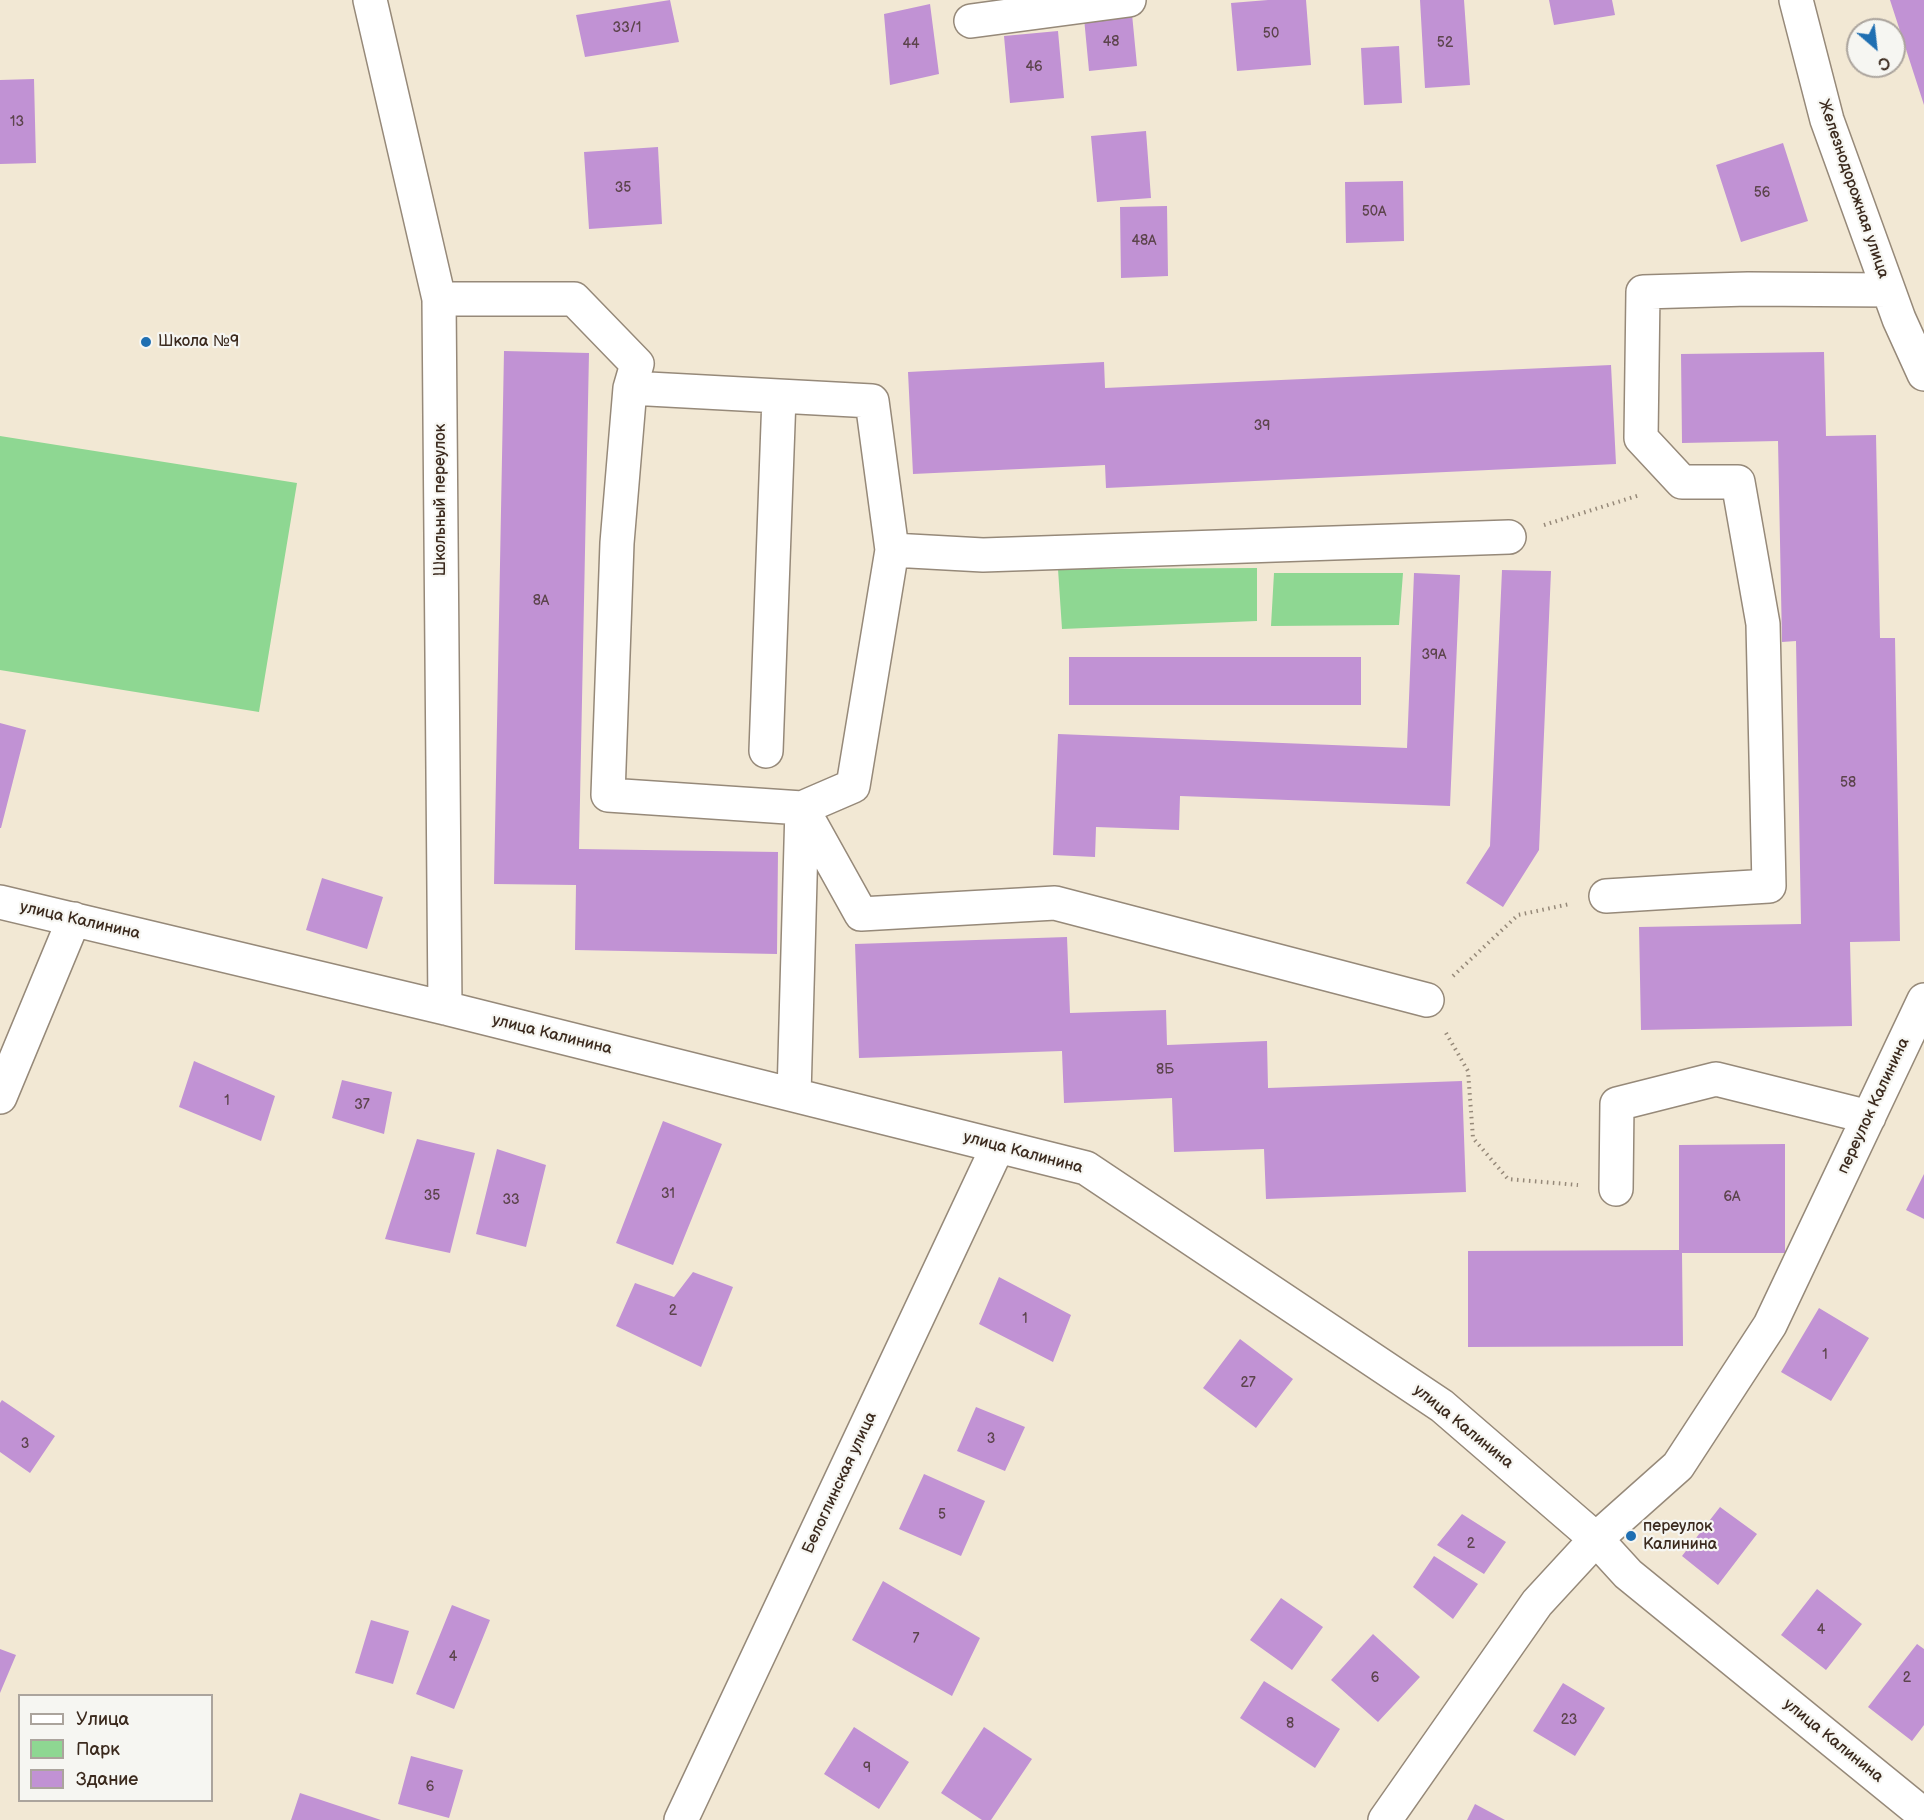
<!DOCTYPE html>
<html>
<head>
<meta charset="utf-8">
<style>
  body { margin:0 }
  #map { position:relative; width:1924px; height:1820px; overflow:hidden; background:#f2e8d4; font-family:"Balsamiq Sans",sans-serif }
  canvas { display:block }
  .legend { position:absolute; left:18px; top:1694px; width:195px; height:108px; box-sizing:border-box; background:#f6f6f2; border:2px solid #aba49d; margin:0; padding:8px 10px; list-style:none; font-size:18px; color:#3b2a1e }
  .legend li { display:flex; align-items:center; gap:12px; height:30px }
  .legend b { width:30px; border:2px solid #aba49d }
  .north { position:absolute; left:1846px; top:18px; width:60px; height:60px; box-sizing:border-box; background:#f6f6f2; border:2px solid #aba49d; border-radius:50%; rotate:152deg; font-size:16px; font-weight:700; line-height:24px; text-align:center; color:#3b2a1e }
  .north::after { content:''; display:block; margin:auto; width:21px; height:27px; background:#1f6fb2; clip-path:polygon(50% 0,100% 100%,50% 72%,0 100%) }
</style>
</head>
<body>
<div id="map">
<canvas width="1924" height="1820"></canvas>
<ul class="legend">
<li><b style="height:8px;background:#fff"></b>Улица</li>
<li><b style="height:16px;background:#8ed792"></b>Парк</li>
<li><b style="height:16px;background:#c192d4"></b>Здание</li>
</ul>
<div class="north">С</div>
</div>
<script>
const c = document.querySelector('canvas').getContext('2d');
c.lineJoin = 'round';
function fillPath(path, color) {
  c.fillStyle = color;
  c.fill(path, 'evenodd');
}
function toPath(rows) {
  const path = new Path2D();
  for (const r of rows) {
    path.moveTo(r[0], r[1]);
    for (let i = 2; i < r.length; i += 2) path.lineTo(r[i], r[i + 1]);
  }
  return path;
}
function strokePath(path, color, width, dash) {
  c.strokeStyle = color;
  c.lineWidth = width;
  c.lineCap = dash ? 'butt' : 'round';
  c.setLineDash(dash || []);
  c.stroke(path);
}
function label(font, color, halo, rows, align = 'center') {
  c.font = font + ' "Balsamiq Sans",sans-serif';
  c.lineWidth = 4.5;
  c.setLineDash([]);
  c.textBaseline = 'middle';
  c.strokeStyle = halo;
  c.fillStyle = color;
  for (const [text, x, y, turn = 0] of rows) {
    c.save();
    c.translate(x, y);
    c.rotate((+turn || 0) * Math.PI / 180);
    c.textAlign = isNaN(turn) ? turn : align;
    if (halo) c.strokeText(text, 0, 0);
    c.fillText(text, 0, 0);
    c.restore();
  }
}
fillPath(toPath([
  [0,436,297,483,259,712,0,670],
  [1257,568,1257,621,1062,629,1058,569],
  [1274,573,1403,573,1399,625,1271,626]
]), '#8ed792');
fillPath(toPath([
  [670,0,679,42,585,57,576,15],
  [1268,0,1306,0,1311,65,1237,71,1231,3],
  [1420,0,1464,0,1470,85,1425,88],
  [1549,0,1612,0,1615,15,1554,25],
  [1890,0,1924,0,1924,105],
  [930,4,939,74,890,85,884,14],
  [1132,14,1137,66,1089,71,1084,18],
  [1058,31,1064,98,1010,103,1004,36],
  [1399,46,1402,103,1364,105,1361,48],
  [34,79,36,163,0,164,0,80],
  [1146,131,1151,198,1097,202,1091,136],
  [1783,143,1808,221,1741,242,1716,165],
  [658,147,662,224,589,229,584,152],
  [1403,181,1404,241,1346,243,1345,182],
  [1167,206,1168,276,1121,278,1120,207],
  [504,351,589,353,579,849,778,852,777,954,575,950,576,885,494,884],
  [1824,352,1826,436,1876,435,1880,638,1895,638,1900,941,1850,942,1852,1026,1641,1030,1639,927,1801,924,1796,641,1782,642,1778,441,1682,443,1681,354],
  [1104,362,1105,388,1611,365,1616,464,1106,488,1105,465,913,474,908,372],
  [1502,570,1551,571,1539,850,1503,907,1466,883,1490,846],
  [1414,573,1460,575,1450,806,1180,796,1179,830,1096,827,1095,857,1053,855,1058,734,1407,748],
  [1069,657,1361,657,1361,705,1069,705],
  [0,723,26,730,1,828,0,828],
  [322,878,383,897,367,949,306,930],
  [1067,937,1070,1013,1166,1010,1167,1045,1267,1041,1268,1088,1462,1081,1466,1192,1266,1199,1264,1149,1174,1152,1172,1098,1064,1103,1062,1051,859,1058,855,944],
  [194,1061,275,1096,261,1141,179,1107],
  [342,1080,392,1092,384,1134,332,1118],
  [663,1121,722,1144,673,1265,616,1243],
  [417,1139,475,1153,450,1253,385,1239],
  [1785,1144,1785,1253,1682,1253,1683,1346,1468,1347,1468,1251,1679,1250,1679,1145],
  [497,1149,546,1165,526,1247,476,1234],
  [1924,1174,1924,1219,1906,1210],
  [693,1272,733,1287,701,1367,616,1326,635,1283,674,1297],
  [999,1277,1071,1315,1053,1362,979,1324],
  [1819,1308,1869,1338,1831,1401,1781,1372],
  [1240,1339,1293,1379,1256,1428,1203,1388],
  [2,1400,55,1436,30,1473,0,1452,0,1403],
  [976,1407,1025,1427,1005,1471,957,1451],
  [924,1474,985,1501,961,1556,899,1529],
  [1720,1507,1757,1534,1718,1585,1682,1556],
  [1462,1514,1506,1542,1484,1574,1437,1545],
  [1434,1556,1478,1584,1453,1619,1413,1587],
  [883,1581,980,1638,952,1696,852,1640],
  [1817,1589,1862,1624,1826,1670,1781,1635],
  [1281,1598,1323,1627,1292,1670,1250,1640],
  [452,1605,490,1620,454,1709,416,1694],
  [371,1620,409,1631,393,1684,355,1673],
  [1373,1634,1420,1677,1378,1722,1331,1680],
  [1917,1644,1924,1649,1924,1725,1912,1741,1868,1707],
  [0,1649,16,1655,0,1693],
  [1264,1681,1340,1729,1315,1768,1240,1718],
  [1563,1683,1605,1708,1575,1756,1533,1731],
  [854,1727,909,1762,879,1809,824,1774],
  [984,1727,1032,1759,991,1820,982,1820,941,1793],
  [411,1756,463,1770,449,1818,398,1804],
  [300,1793,381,1820,291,1820],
  [1475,1804,1505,1820,1467,1820]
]), '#c192d4');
const minor = toPath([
  [370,0,439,299,445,1008],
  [1796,0,1827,120,1899,319,1924,374],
  [971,21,1129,0],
  [439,299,574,299,637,364,630,388,872,401,892,550,983,555,1509,537],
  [630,388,617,543,608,795,802,808,794,1095],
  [892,550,853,786,802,808,861,914,1055,903,1427,1000],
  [766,751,779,397],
  [1606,896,1769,886,1763,624,1738,482,1682,482,1641,438,1643,292,1748,289,1888,290],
  [0,902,445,1008,1086,1168,1442,1406,1596,1539,1628,1574,1924,1815],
  [0,1097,74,919],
  [1616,1189,1617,1104,1716,1079,1869,1117],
  [681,1820,998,1146],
  [1385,1820,1537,1603,1596,1539,1678,1466,1770,1325,1924,1000]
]);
strokePath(minor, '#968979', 36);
strokePath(toPath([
  [1544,525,1640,495],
  [1453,976,1518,915,1570,904],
  [1446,1033,1468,1071,1473,1138,1508,1179,1578,1185]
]), '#968979', 4, [1.5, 4.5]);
strokePath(minor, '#fff', 33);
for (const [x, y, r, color] of [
  [146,342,6,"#1f6fb2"],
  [1631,1536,6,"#1f6fb2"]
]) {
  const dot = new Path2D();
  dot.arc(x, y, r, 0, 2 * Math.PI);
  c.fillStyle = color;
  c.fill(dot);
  strokePath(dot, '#f6f6f2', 2);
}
label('14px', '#5c444c', null, [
  ["33/1",627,28],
  ["50",1271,34],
  ["48",1111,42],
  ["52",1445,43],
  ["44",911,44],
  ["46",1034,67],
  ["13",17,122],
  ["35",623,188],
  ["56",1762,193],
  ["50А",1374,212],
  ["48А",1144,241],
  ["39",1262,426],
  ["8А",541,601],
  ["39А",1434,655],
  ["58",1848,783],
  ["8Б",1165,1070],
  ["1",227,1101],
  ["37",362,1105],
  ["31",668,1194],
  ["35",432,1196],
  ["6А",1732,1197],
  ["33",511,1200],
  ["2",673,1311],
  ["1",1025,1319],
  ["1",1825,1355],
  ["27",1248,1383],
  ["3",991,1439],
  ["3",25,1444],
  ["5",942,1515],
  ["2",1471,1544],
  ["4",1821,1630],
  ["7",916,1639],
  ["4",453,1657],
  ["6",1375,1678],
  ["2",1907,1678],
  ["23",1569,1720],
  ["8",1290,1724],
  ["9",867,1768],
  ["6",430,1787]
]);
label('16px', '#3b2a1e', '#f6f6f2', [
  ["Железнодорожная улица",1853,189,71],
  ["Школьный переулок",441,500,-90],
  ["улица Калинина",80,921,13],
  ["улица Калинина",552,1035,14],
  ["переулок Калинина",1874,1106,-65],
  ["улица Калинина",1023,1153,15],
  ["улица Калинина",1463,1427,39],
  ["Белоглинская улица",840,1483,-65],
  ["улица Калинина",1833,1741,39]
]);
label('16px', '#3b2a1e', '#f6f6f2', [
  ["Школа №9",158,342],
  ["переулок",1643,1527],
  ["Калинина",1643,1545]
], 'left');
</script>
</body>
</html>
